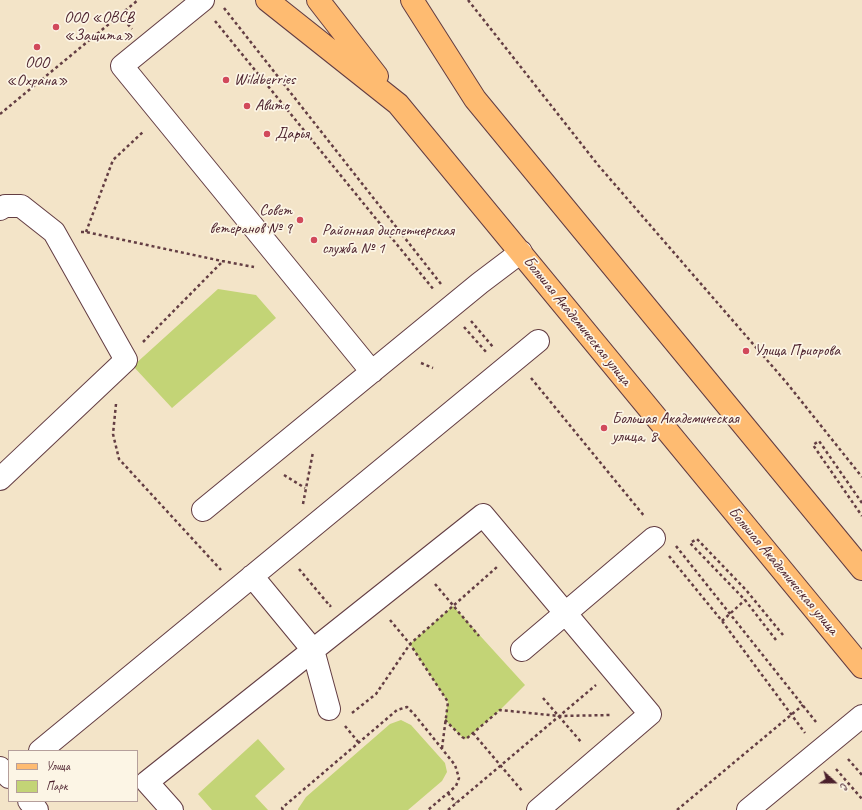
<!DOCTYPE html>
<html>
<head>
<meta charset="utf-8">
<style>
  body { margin:0 }
  #map { position:relative; width:862px; height:810px; overflow:hidden; background:#f3e4c8; font-family:Caveat,sans-serif }
  canvas { display:block }
  .legend { position:absolute; left:8px; top:750px; width:130px; height:52px; box-sizing:border-box; background:#fcf5e5; border:1px solid #b59f9b; margin:0; padding:5px 7px; list-style:none; font-size:12px; color:#4a1f2b }
  .legend li { display:flex; align-items:center; gap:8px; height:20px }
  .legend b { width:20px; border:1px solid #b59f9b }
  .north { position:absolute; left:814px; top:762px; width:40px; height:40px; -webkit-text-stroke:3px #fcf5e5; paint-order:stroke; rotate:111deg; font-size:11px; font-weight:700; line-height:16px; text-align:center; color:#4a1f2b }
  .north::after { content:''; display:block; margin:auto; width:14px; height:18px; background:#4a1f2b; clip-path:polygon(50% 0,100% 100%,50% 72%,0 100%) }
</style>
</head>
<body>
<div id="map">
<canvas width="862" height="810"></canvas>
<ul class="legend">
<li><b style="height:5px;background:#febb71"></b>Улица</li>
<li><b style="height:11px;background:#c3d476"></b>Парк</li>
</ul>
<div class="north">С</div>
</div>
<script>
const c = document.querySelector('canvas').getContext('2d');
c.lineJoin = 'round';
function fillPath(path, color) {
  c.fillStyle = color;
  c.fill(path, 'evenodd');
}
function toPath(rows) {
  const path = new Path2D();
  for (const r of rows) {
    path.moveTo(r[0], r[1]);
    for (let i = 2; i < r.length; i += 2) path.lineTo(r[i], r[i + 1]);
  }
  return path;
}
function strokePath(path, color, width, dash) {
  c.strokeStyle = color;
  c.lineWidth = width;
  c.lineCap = dash ? 'butt' : 'round';
  c.setLineDash(dash || []);
  c.stroke(path);
}
function label(font, color, halo, rows, align = 'center') {
  c.font = font + ' Caveat,sans-serif';
  c.lineWidth = 3.5;
  c.setLineDash([]);
  c.textBaseline = 'middle';
  c.strokeStyle = halo;
  c.fillStyle = color;
  for (const [text, x, y, turn = 0] of rows) {
    c.save();
    c.translate(x, y);
    c.rotate((+turn || 0) * Math.PI / 180);
    c.textAlign = isNaN(turn) ? turn : align;
    if (halo) c.strokeText(text, 0, 0);
    c.fillText(text, 0, 0);
    c.restore();
  }
}
fillPath(toPath([
  [218,289,256,295,276,318,172,408,133,366],
  [453,606,525,685,500,710,466,739,462,737,445,720,448,702,410,644],
  [401,720,411,725,445,763,447,772,442,781,408,810,298,810,298,809,306,797,390,724],
  [258,739,285,769,255,796,268,810,212,810,198,794]
]), '#c3d476');
const minor = toPath([
  [203,0,122,66,372,372],
  [0,209,5,206,21,206,54,232,126,360,0,479],
  [203,510,480,283,521,252],
  [252,576,313,650,329,709],
  [522,650,654,538],
  [40,751,538,341],
  [0,768,9,777],
  [29,801,37,810],
  [172,810,147,782,483,515,650,714,538,810],
  [748,810,862,716]
]);
const major = toPath([
  [267,0,398,104,862,667],
  [318,0,377,76],
  [412,0,475,99,862,569]
]);
strokePath(minor, '#633d43', 24);
strokePath(major, '#633d43', 24);
strokePath(toPath([
  [468,0,598,165,786,382,862,477],
  [224,8,441,284],
  [120,15,132,29],
  [215,21,434,290],
  [0,114,138,0],
  [81,232,86,232,222,261,254,267],
  [86,232,113,160,144,131],
  [471,321,493,347],
  [464,327,487,353],
  [143,342,222,262],
  [421,363,433,368],
  [531,378,645,517],
  [116,404,113,434,119,459,221,570],
  [284,475,305,488],
  [862,503,819,441,813,445,862,516],
  [303,504,313,452],
  [676,546,816,722],
  [669,556,722,621,805,733],
  [299,569,330,606,331,605],
  [435,584,479,636],
  [390,620,410,644,448,702,442,748],
  [722,621,745,600],
  [776,640,745,600,690,543,697,539,746,590,783,635],
  [543,698,582,743],
  [352,713,376,694,410,644,497,567],
  [445,720,462,737,466,739,500,710,559,716,612,715],
  [345,726,359,743],
  [473,733,523,792],
  [848,759,862,775],
  [836,769,862,799],
  [448,793,456,803],
  [283,810,282,808,397,710,407,707,414,714,455,765,459,778,456,786,428,810],
  [448,810,596,685],
  [677,810,803,705]
]), '#633d43', 2.5, [3, 3]);
strokePath(minor, '#fff', 22);
strokePath(major, '#febb71', 22);
for (const [x, y, r, color] of [
  [56,27,4,"#d1495b"],
  [37,47,4,"#d1495b"],
  [226,80,4,"#d1495b"],
  [247,106,4,"#d1495b"],
  [267,134,4,"#d1495b"],
  [300,220,4,"#d1495b"],
  [314,240,4,"#d1495b"],
  [746,351,4,"#d1495b"],
  [604,428,4,"#d1495b"]
]) {
  const dot = new Path2D();
  dot.arc(x, y, r, 0, 2 * Math.PI);
  c.fillStyle = color;
  c.fill(dot);
  strokePath(dot, '#fcf5e5', 1.5);
}
label('16px', '#4a1f2b', '#fcf5e5', [
  ["ООО «ОВСВ",64,18],
  ["«Защита»",64,36],
  ["ООО",37,63,"center"],
  ["«Охрана»",37,81,"center"],
  ["Wildberries",234,80],
  ["Авито",255,106],
  ["Дарья",275,134],
  ["Совет",292,211,"right"],
  ["ветеранов № 9",292,229,"right"],
  ["Районная диспетчерская",322,231],
  ["служба № 1",322,249],
  ["Улица Приорова",754,351],
  ["Большая Академическая",612,419],
  ["улица, 8",612,437]
], 'left');
label('16px', '#4a1f2b', '#fcf5e5', [
  ["Большая Академическая улица",577,321,51],
  ["Большая Академическая улица",783,571,50]
]);
</script>
</body>
</html>
